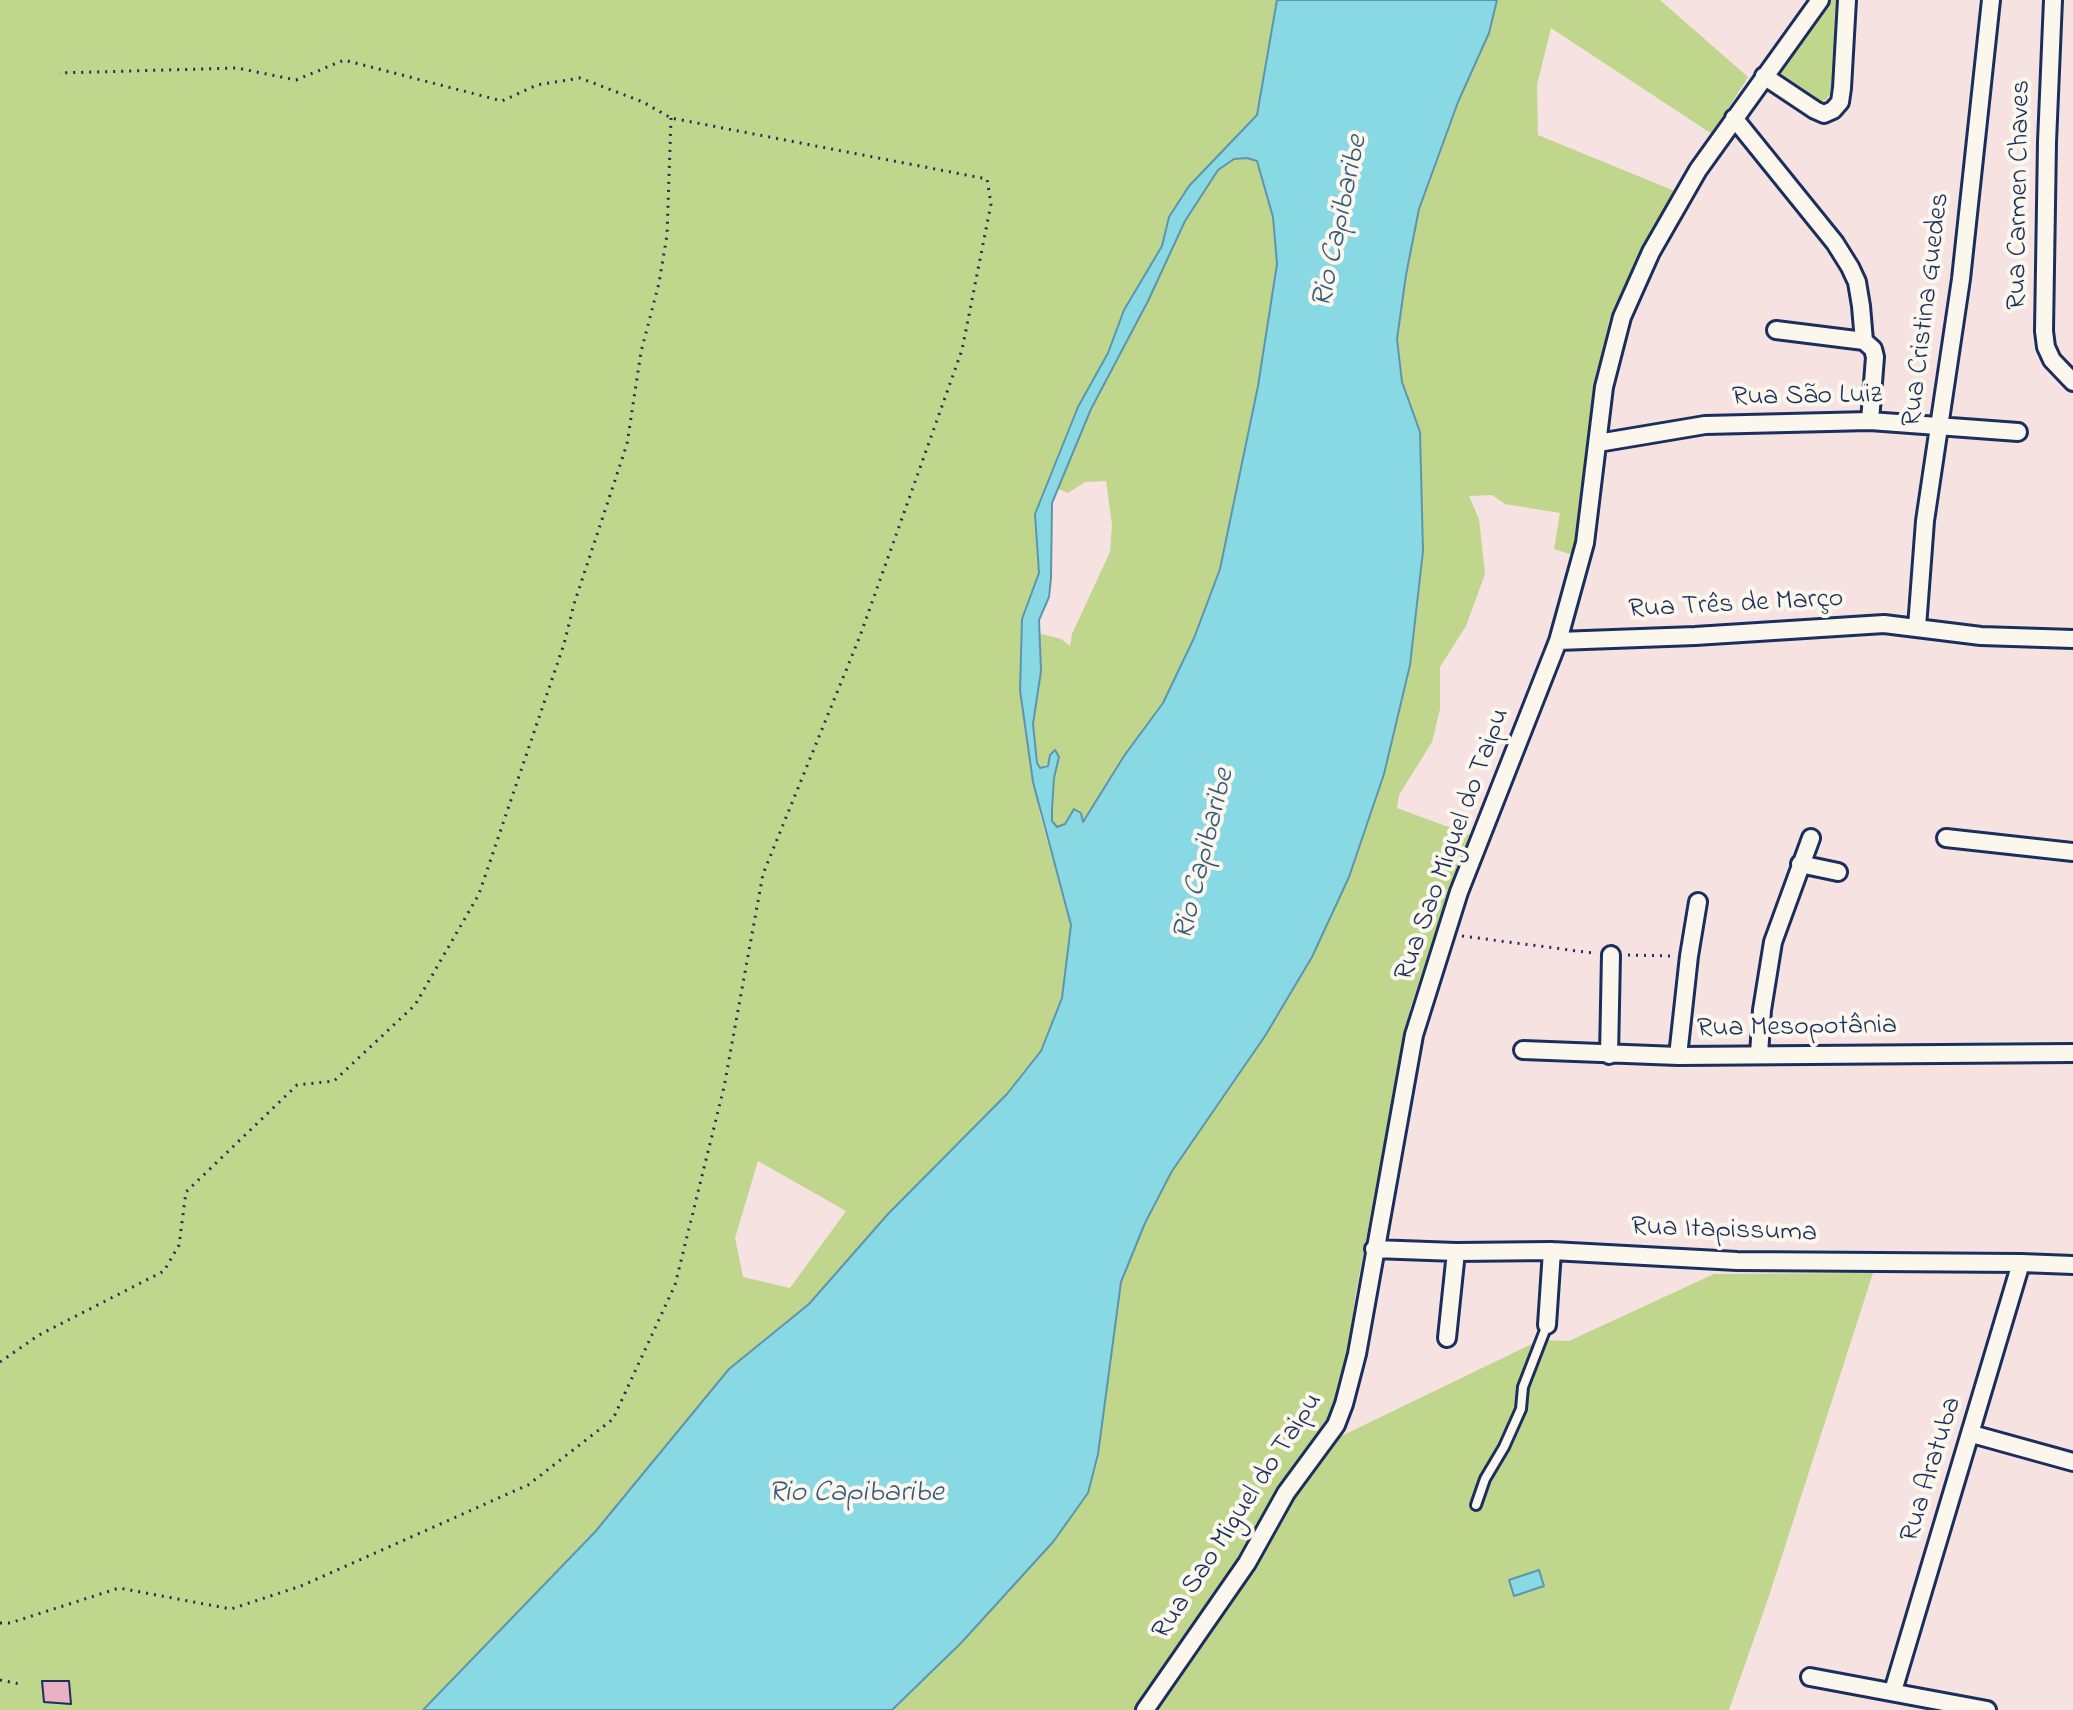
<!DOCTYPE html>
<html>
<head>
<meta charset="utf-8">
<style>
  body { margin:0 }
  canvas { display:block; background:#f6e2e0 }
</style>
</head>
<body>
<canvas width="2073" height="1710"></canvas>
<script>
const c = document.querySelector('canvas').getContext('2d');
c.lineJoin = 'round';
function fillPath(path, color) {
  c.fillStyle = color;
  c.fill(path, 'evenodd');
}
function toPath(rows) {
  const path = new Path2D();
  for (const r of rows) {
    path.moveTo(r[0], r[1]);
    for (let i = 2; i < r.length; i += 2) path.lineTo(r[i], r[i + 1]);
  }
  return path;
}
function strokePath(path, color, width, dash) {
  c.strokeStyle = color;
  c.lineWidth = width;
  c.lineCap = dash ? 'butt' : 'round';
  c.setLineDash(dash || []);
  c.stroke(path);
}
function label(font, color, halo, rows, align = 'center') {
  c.font = font + ' "Indie Flower",sans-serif';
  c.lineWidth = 8;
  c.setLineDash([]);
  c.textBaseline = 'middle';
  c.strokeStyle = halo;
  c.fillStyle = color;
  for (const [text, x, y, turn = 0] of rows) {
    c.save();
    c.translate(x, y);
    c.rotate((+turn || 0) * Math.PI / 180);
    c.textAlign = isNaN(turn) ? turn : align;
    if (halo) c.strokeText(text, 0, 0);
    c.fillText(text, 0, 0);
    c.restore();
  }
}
fillPath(toPath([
  [0,0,1277,0,1257,115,1189,186,1169,217,1162,246,1124,310,1108,353,1078,407,1035,514,1039,573,1022,619,1020,690,1040,815,1071,925,1062,998,1041,1051,1007,1094,888,1214,809,1304,729,1369,595,1532,423,1710,0,1710],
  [758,1161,846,1211,790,1288,743,1277,735,1238],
  [1497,0,1660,0,1748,77,1712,134,1551,28,1537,85,1538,135,1677,192,1656,225,1609,321,1595,385,1573,555,1554,549,1560,513,1505,504,1492,495,1469,496,1479,519,1485,574,1466,626,1440,667,1440,709,1432,742,1399,795,1397,808,1470,835,1446,900,1410,1009,1356,1292,1342,1388,1332,1412,1275,1493,1235,1572,1138,1710,892,1710,961,1643,1053,1542,1088,1493,1098,1454,1121,1282,1145,1223,1172,1171,1265,1036,1312,957,1349,877,1384,774,1410,665,1420,432,1402,382,1397,339,1406,275,1419,209,1458,102,1489,33],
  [1825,0,1841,0,1833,88,1826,100,1814,102,1778,76,1775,71],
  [1247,158,1257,161,1273,217,1277,264,1258,386,1220,569,1194,638,1163,703,1124,756,1082,823,1057,827,1052,821,1052,809,1054,778,1059,757,1040,768,1036,763,1033,724,1041,671,1038,633,1061,639,1070,646,1072,634,1110,552,1112,525,1106,481,1085,482,1068,493,1058,489,1091,409,1148,301,1185,221,1218,170,1234,159],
  [1873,1273,1769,1596,1729,1710,1150,1710,1329,1442,1540,1340,1569,1341,1714,1274]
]), '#c0d68c');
const water = toPath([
  [1277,0,1497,0,1489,33,1458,102,1419,209,1406,275,1397,339,1402,382,1420,432,1423,551,1410,665,1384,774,1349,877,1312,957,1265,1036,1172,1171,1145,1223,1121,1282,1098,1454,1088,1493,1053,1542,961,1643,892,1710,423,1710,595,1532,729,1369,809,1304,888,1214,1007,1094,1041,1051,1062,998,1071,925,1033,782,1020,690,1022,619,1039,573,1035,514,1078,407,1108,353,1124,310,1162,246,1169,217,1189,186,1257,115,1277,0],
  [1247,158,1257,161,1273,217,1277,264,1258,386,1220,569,1194,638,1163,703,1124,756,1083,822,1081,813,1074,809,1065,824,1057,827,1052,821,1052,809,1054,778,1059,757,1055,750,1050,755,1048,766,1040,768,1037,763,1033,724,1041,671,1039,620,1049,597,1051,578,1052,503,1091,409,1148,301,1185,221,1218,170,1234,159,1247,158],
  [1539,1570,1544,1586,1514,1596,1509,1580,1539,1570]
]);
fillPath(water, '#89d9e4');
strokePath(water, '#5d95ae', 2);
const building = toPath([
  [42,1681,69,1681,71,1704,44,1702,42,1681]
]);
fillPath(building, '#eab1c5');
strokePath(building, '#1b2f5e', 2);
const service = toPath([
  [1476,1505,1485,1479,1504,1447,1521,1409,1523,1387,1547,1325]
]);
const minor = toPath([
  [2053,0,2047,142,2044,331,2046,347,2052,360,2073,382],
  [1764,76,1815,110,1824,114,1833,110,1840,102,1842,88,1847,0],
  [1734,118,1835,243,1850,267,1857,282,1861,306,1864,341,1873,349,1875,357,1870,421],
  [1776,330,1864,341],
  [1598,443,1705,425,1870,421,2018,432],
  [1917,627,1925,521,1961,279,1991,0],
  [1558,641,1695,636,1884,624,1981,636,2073,639],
  [1946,838,2073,852],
  [1800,864,1838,872],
  [1523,1050,1678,1056,2073,1053],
  [1759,1054,1762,1010,1773,942,1811,838],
  [1609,1055,1611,955],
  [1678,1056,1689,956,1698,902],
  [1374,1249,1456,1252,1552,1251,1737,1261,2021,1263,2073,1265],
  [1547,1325,1552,1251],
  [1447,1338,1456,1252],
  [1972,1434,2073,1462],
  [1810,1677,1987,1710],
  [1893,1691,2021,1263],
  [1145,1710,1247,1563,1286,1493,1336,1425,1344,1404,1357,1354,1414,1035,1459,892,1558,641,1585,543,1604,387,1622,317,1651,252,1698,170,1820,0]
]);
strokePath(service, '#1b2f5e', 14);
strokePath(minor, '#1b2f5e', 22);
strokePath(toPath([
  [1462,936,1593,953],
  [1628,955,1673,956],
  [0,1362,39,1335,164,1271,179,1245,186,1192,297,1085,334,1081,415,1005,479,894,564,644,574,604,627,444,641,352,659,283,667,235,671,118],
  [0,1623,10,1623,119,1588,231,1609,301,1586,528,1485,613,1419,675,1285,724,1087,763,874,860,636,962,350,991,204,987,179,671,118,643,102,580,78,537,85,502,101,344,60,296,80,237,68,59,73],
  [0,1680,20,1684]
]), '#1b2f5e', 3, [2, 6]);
strokePath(service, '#fbf7ec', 8);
strokePath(minor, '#fbf7ec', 16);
label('28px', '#1b2f5e', '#fbf7ec', [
  ["Rua Carmen Chaves",2021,195,-89],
  ["Rua Cristina Guedes",1928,310,-83],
  ["Rua São Luiz",1807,398,-1],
  ["Rua Três de Março",1736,606,-3],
  ["Rua Sao Miguel do Taipu",1454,845,-70],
  ["Rua Mesopotânia",1797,1029,-1],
  ["Rua Itapissuma",1724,1232,2],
  ["Rua Aratuba",1933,1470,-73],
  ["Rua Sao Miguel do Taipu",1239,1517,-57]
]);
label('italic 30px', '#365a80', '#fbf7ec', [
  ["Rio Capibaribe",1342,222,-78],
  ["Rio Capibaribe",1206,855,-76],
  ["Rio Capibaribe",856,1495]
]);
</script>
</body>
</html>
